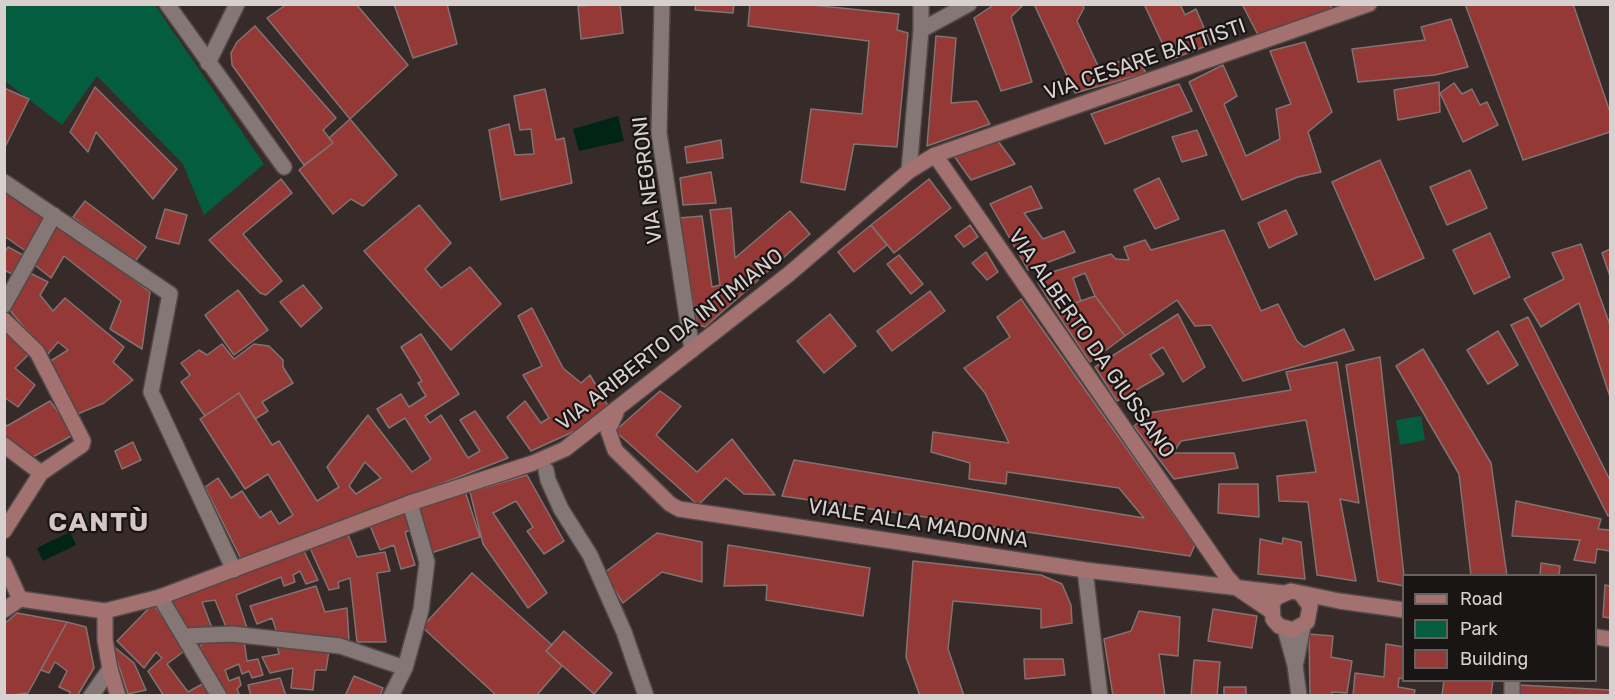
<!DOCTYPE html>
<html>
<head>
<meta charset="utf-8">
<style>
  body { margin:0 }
  #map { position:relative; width:1615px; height:700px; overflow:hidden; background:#372b2a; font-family:Rubik,sans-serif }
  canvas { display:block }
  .frame { position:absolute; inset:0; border:6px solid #d7d0cf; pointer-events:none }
  .legend { position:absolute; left:1402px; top:574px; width:195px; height:108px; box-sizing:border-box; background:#1a1515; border:2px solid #66605f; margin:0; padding:8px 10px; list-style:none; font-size:18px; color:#d7d0cf }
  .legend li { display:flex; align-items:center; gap:12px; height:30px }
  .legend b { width:30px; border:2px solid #66605f }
</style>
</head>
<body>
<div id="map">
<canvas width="1615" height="700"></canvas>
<div class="frame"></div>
<ul class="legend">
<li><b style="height:8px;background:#a37270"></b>Road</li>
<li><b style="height:16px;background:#045d3f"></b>Park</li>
<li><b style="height:16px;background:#953937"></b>Building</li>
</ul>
</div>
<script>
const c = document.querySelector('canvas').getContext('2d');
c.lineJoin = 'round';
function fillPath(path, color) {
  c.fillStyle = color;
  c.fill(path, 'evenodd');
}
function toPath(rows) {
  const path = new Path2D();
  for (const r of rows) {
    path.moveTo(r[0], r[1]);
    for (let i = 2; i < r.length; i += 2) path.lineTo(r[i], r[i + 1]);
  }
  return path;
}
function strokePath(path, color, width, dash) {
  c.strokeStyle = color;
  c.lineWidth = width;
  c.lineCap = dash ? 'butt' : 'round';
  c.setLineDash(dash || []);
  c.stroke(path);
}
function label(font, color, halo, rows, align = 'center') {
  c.font = font + ' Rubik,sans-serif';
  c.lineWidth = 4.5;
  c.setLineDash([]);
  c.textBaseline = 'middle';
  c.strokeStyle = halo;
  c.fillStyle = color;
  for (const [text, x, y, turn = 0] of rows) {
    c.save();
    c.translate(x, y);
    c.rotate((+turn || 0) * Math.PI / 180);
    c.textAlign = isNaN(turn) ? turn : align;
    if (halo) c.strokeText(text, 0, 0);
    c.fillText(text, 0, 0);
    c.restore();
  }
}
fillPath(toPath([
  [4,5,155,5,264,164,204,215,183,164,97,76,62,125,5,81],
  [1421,416,1425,440,1400,445,1396,420]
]), '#045d3f');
fillPath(toPath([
  [618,116,624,141,579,151,573,129],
  [70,532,76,545,43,561,37,548]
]), '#002416');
const building = toPath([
  [287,4,356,4,408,65,350,119,267,18,287,4],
  [394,4,447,4,457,44,413,58,394,4],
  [620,4,623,33,581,39,578,6,620,4],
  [696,4,734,4,733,13,695,10,696,4],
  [750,4,802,4,899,14,897,30,908,33,897,147,854,144,845,190,801,182,811,109,862,114,869,41,748,26,750,4],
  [995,4,1023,5,1011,17,1032,82,1001,91,974,18,995,4],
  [1034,4,1082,4,1084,8,1077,21,1099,68,1136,56,1146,73,1075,93,1034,4],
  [1144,4,1180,4,1185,15,1196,9,1211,44,1170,60,1144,4],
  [1242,4,1330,4,1333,12,1259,37,1242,4],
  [1465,4,1573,4,1610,112,1610,132,1523,160,1465,4],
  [1451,19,1468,67,1435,75,1358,82,1352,49,1425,40,1421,27,1451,19],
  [255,26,336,118,323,130,333,143,304,165,232,65,231,53,237,42,255,26],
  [936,36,956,38,951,103,977,101,990,124,927,146,936,36],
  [1305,42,1332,112,1308,132,1321,172,1298,177,1242,200,1189,82,1223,65,1237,96,1224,104,1246,156,1280,139,1276,109,1291,104,1270,51,1305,42],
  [1439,82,1440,112,1398,120,1394,90,1439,82],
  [1454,83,1462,94,1472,89,1480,105,1487,102,1498,125,1463,142,1440,93,1454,83],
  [1179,84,1192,111,1105,144,1091,114,1179,84],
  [95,87,177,169,153,199,96,132,88,152,70,132,95,87],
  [4,88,29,99,4,149,4,88],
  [545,89,556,140,564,138,572,183,501,200,489,130,509,124,515,155,534,154,531,129,520,130,514,96,545,89],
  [350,119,397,175,363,206,351,199,333,214,299,170,333,143,329,138,350,119],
  [1197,130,1207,155,1182,162,1172,137,1197,130],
  [721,140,723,158,687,163,685,147,721,140],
  [998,141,1015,164,971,180,954,156,998,141],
  [1380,160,1424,258,1375,280,1332,182,1380,160],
  [1470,170,1487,208,1447,225,1430,187,1470,170],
  [711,172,716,203,683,205,680,178,711,172],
  [1159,178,1179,219,1155,229,1134,190,1159,178],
  [281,179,292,193,243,234,282,281,266,295,260,293,209,240,281,179],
  [929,179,951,208,894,253,871,225,929,179],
  [1031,186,1042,208,1024,213,1043,239,1064,231,1075,252,1028,270,990,204,1031,186],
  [4,189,49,221,27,252,4,236,4,189],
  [85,201,146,247,134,263,73,217,85,201],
  [419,205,451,243,425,269,441,288,470,267,501,304,451,350,364,251,419,205],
  [731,208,735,258,790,211,810,234,705,327,697,324,679,218,702,216,712,287,720,285,710,210,731,208],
  [165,209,187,215,179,244,156,238,165,209],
  [1286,210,1297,234,1269,248,1258,223,1286,210],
  [56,222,150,292,142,349,110,329,121,301,64,256,51,278,31,262,56,222],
  [871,225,887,245,854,272,838,252,871,225],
  [970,225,978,237,964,247,955,236,970,225],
  [1224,230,1261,311,1278,304,1297,341,1304,347,1344,329,1354,350,1243,381,1211,325,1195,326,1177,300,1125,336,1095,296,1085,273,1073,278,1081,301,1055,310,1038,283,1039,276,1111,254,1116,259,1129,260,1124,247,1145,240,1151,250,1224,230],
  [1490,233,1510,277,1474,294,1453,250,1490,233],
  [1581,244,1610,325,1610,397,1579,303,1541,327,1524,299,1564,279,1552,253,1581,244],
  [8,247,23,255,12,274,4,270,4,253,8,247],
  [1610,249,1610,276,1602,253,1610,249],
  [986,252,998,272,987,280,972,263,986,252],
  [899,255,923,284,911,294,887,264,899,255],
  [26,271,48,282,40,295,53,311,65,298,124,347,113,362,133,380,104,403,75,415,49,362,68,350,58,342,47,355,8,308,26,271],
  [303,285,322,308,301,327,280,302,303,285],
  [238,290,268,330,234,355,205,315,238,290],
  [930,291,945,311,892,351,877,331,930,291],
  [1095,296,1125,336,1090,362,1055,310,1095,296],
  [1021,299,1195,545,1190,556,782,496,794,460,1144,518,1119,488,1007,472,1006,484,969,479,970,463,931,452,933,432,1009,443,985,393,964,368,1010,337,997,317,1021,299],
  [532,308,563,368,581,383,590,375,608,406,575,431,531,451,507,417,525,401,541,423,549,418,523,375,542,366,518,316,532,308],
  [830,314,856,346,824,373,797,341,830,314],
  [1178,314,1205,367,1183,382,1163,347,1150,355,1164,374,1117,401,1095,367,1178,314],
  [1528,317,1610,480,1610,515,1608,516,1511,325,1528,317],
  [10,331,29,354,15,368,35,385,18,407,4,397,4,332,10,331],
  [1498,331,1518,365,1488,384,1467,350,1498,331],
  [421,334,459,394,425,416,430,423,441,415,468,458,480,451,460,420,475,411,508,458,242,561,205,487,218,478,231,498,242,491,260,518,271,511,279,524,293,515,268,474,245,489,200,419,239,393,272,445,279,441,317,501,339,487,327,467,368,415,412,472,431,459,405,418,389,428,377,409,401,394,409,407,426,396,418,383,422,381,401,347,421,334],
  [365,462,381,478,356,494,349,486,365,462],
  [222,344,234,359,254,344,269,346,283,360,283,367,293,383,262,402,268,411,255,419,239,393,205,416,181,382,190,375,181,363,199,350,207,355,222,344],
  [1423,349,1491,463,1507,576,1471,576,1459,474,1396,366,1423,349],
  [1380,357,1404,576,1404,586,1378,581,1346,365,1380,357],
  [1337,362,1359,503,1340,499,1356,581,1317,575,1308,502,1279,501,1277,476,1316,472,1306,420,1181,441,1173,453,1234,453,1238,468,1174,479,1134,426,1148,413,1291,390,1286,372,1337,362],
  [660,391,681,406,656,435,697,472,732,439,775,495,744,494,726,478,698,505,615,431,660,391],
  [50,401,75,434,29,459,4,439,4,423,7,426,50,401],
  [133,442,141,460,122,469,115,451,133,442],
  [527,475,564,541,544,554,527,531,533,527,516,501,493,513,547,593,528,608,483,544,470,492,527,475],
  [1219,484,1258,484,1259,517,1218,513,1219,484],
  [465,491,480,537,431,553,416,508,465,491],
  [1516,501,1601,519,1598,529,1610,530,1610,551,1597,549,1595,563,1574,560,1580,540,1512,536,1516,501],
  [407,509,413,530,405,532,415,565,401,569,394,545,380,550,369,523,407,509],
  [347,532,357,557,385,552,390,571,377,573,386,642,357,642,350,578,338,582,339,588,329,590,310,548,347,532],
  [657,533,702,542,702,582,662,572,623,603,604,573,657,533],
  [1283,538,1301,542,1305,579,1258,574,1260,539,1282,544,1283,538],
  [728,545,870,568,863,616,766,600,767,585,724,586,728,545],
  [303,549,318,580,306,584,300,571,293,575,295,582,284,586,281,577,236,595,247,628,226,627,215,600,202,602,212,628,188,631,170,598,303,549],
  [913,561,1041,575,1062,584,1071,605,1072,623,1041,628,1041,609,953,601,948,649,964,696,920,696,906,657,913,561],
  [1541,563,1560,566,1559,576,1540,576,1541,563],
  [472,573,552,645,546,651,562,666,536,696,497,696,422,627,472,573],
  [1605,585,1610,586,1610,618,1603,617,1605,585],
  [316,586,325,612,347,608,349,641,277,633,272,618,257,624,250,606,316,586],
  [153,604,187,649,167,664,188,692,204,683,213,696,164,696,148,671,162,658,156,652,144,668,117,641,153,604],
  [1213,609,1257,616,1252,648,1208,641,1213,609],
  [1139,611,1180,617,1178,656,1159,654,1165,696,1113,696,1104,639,1131,631,1139,611],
  [17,613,67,622,28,693,4,696,4,624,17,613],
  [67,622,86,627,94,668,77,696,69,696,70,692,59,687,67,671,55,662,49,673,41,670,67,622],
  [564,631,612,673,594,694,546,651,564,631],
  [1309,634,1333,636,1331,657,1352,661,1347,693,1332,692,1332,696,1310,696,1309,634],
  [207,639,244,640,247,661,258,659,263,675,252,678,249,671,242,674,239,664,225,670,229,681,239,677,241,685,237,689,240,696,227,696,199,647,207,639],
  [1386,644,1404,647,1404,679,1399,678,1398,687,1415,690,1414,696,1353,696,1355,673,1384,677,1386,644],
  [112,645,134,663,146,690,128,694,112,645],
  [277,645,329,651,326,670,315,670,313,690,291,688,293,668,270,673,262,657,279,654,277,645],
  [1024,659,1063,659,1065,675,1025,679,1024,659],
  [1194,660,1220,662,1217,696,1191,696,1194,660],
  [354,676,383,688,380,696,345,696,354,676],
  [280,678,286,696,251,696,248,685,280,678],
  [1444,680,1493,680,1491,696,1442,695,1444,680],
  [1520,685,1610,690,1610,696,1519,696,1520,685],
  [1224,687,1246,687,1246,696,1224,696,1224,687]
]);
fillPath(building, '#953937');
strokePath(building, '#807372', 1.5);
const street = toPath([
  [167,4,284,167],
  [662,4,659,133,692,350],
  [921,30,969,4],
  [208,63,237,4],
  [909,171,921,30,921,4],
  [4,182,170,294,151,392,234,570],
  [4,305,54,215],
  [546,470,548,480,561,509,590,555,624,632,646,696],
  [1085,570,1100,696],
  [160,597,219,696],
  [1285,629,1295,665,1299,696],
  [184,636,232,634,340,646,405,668],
  [1296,662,1303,626],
  [91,696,110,669],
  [391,696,405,668,421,610,427,562,410,503],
  [1512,696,1512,680]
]);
const secondary = toPath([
  [935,155,1227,577,1237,588,1271,611],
  [4,320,37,352,83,441,82,445,41,473,4,531],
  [616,413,608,430,615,450,670,504,679,509,1085,570,1283,593],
  [4,445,41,473],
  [4,564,20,599],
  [1301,594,1310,606,1307,622,1293,630,1279,626,1273,619,1272,604,1277,597,1291,591,1339,601,1404,610],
  [20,599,105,611,160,597,410,503,533,463,565,449,789,274,909,171,935,155,1369,4],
  [4,610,20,599],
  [105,611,105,640,110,669,118,696],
  [1596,637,1610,639]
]);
strokePath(street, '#524948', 18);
strokePath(secondary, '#524948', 18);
strokePath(street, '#857776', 15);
strokePath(secondary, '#a37270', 15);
label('21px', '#d7d0cf', '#1a1515', [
  ["VIA CESARE BATTISTI",1145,60,-19],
  ["VIA NEGRONI",648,180,-97],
  ["VIA ARIBERTO DA INTIMIANO",670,340,-38],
  ["VIA ALBERTO DA GIUSSANO",1091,344,55],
  ["VIALE ALLA MADONNA",918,524,9]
]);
c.letterSpacing = '1.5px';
label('bold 27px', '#d6c7c6', '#1a1515', [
  ["CANTÙ",99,523]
]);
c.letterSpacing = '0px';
</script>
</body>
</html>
